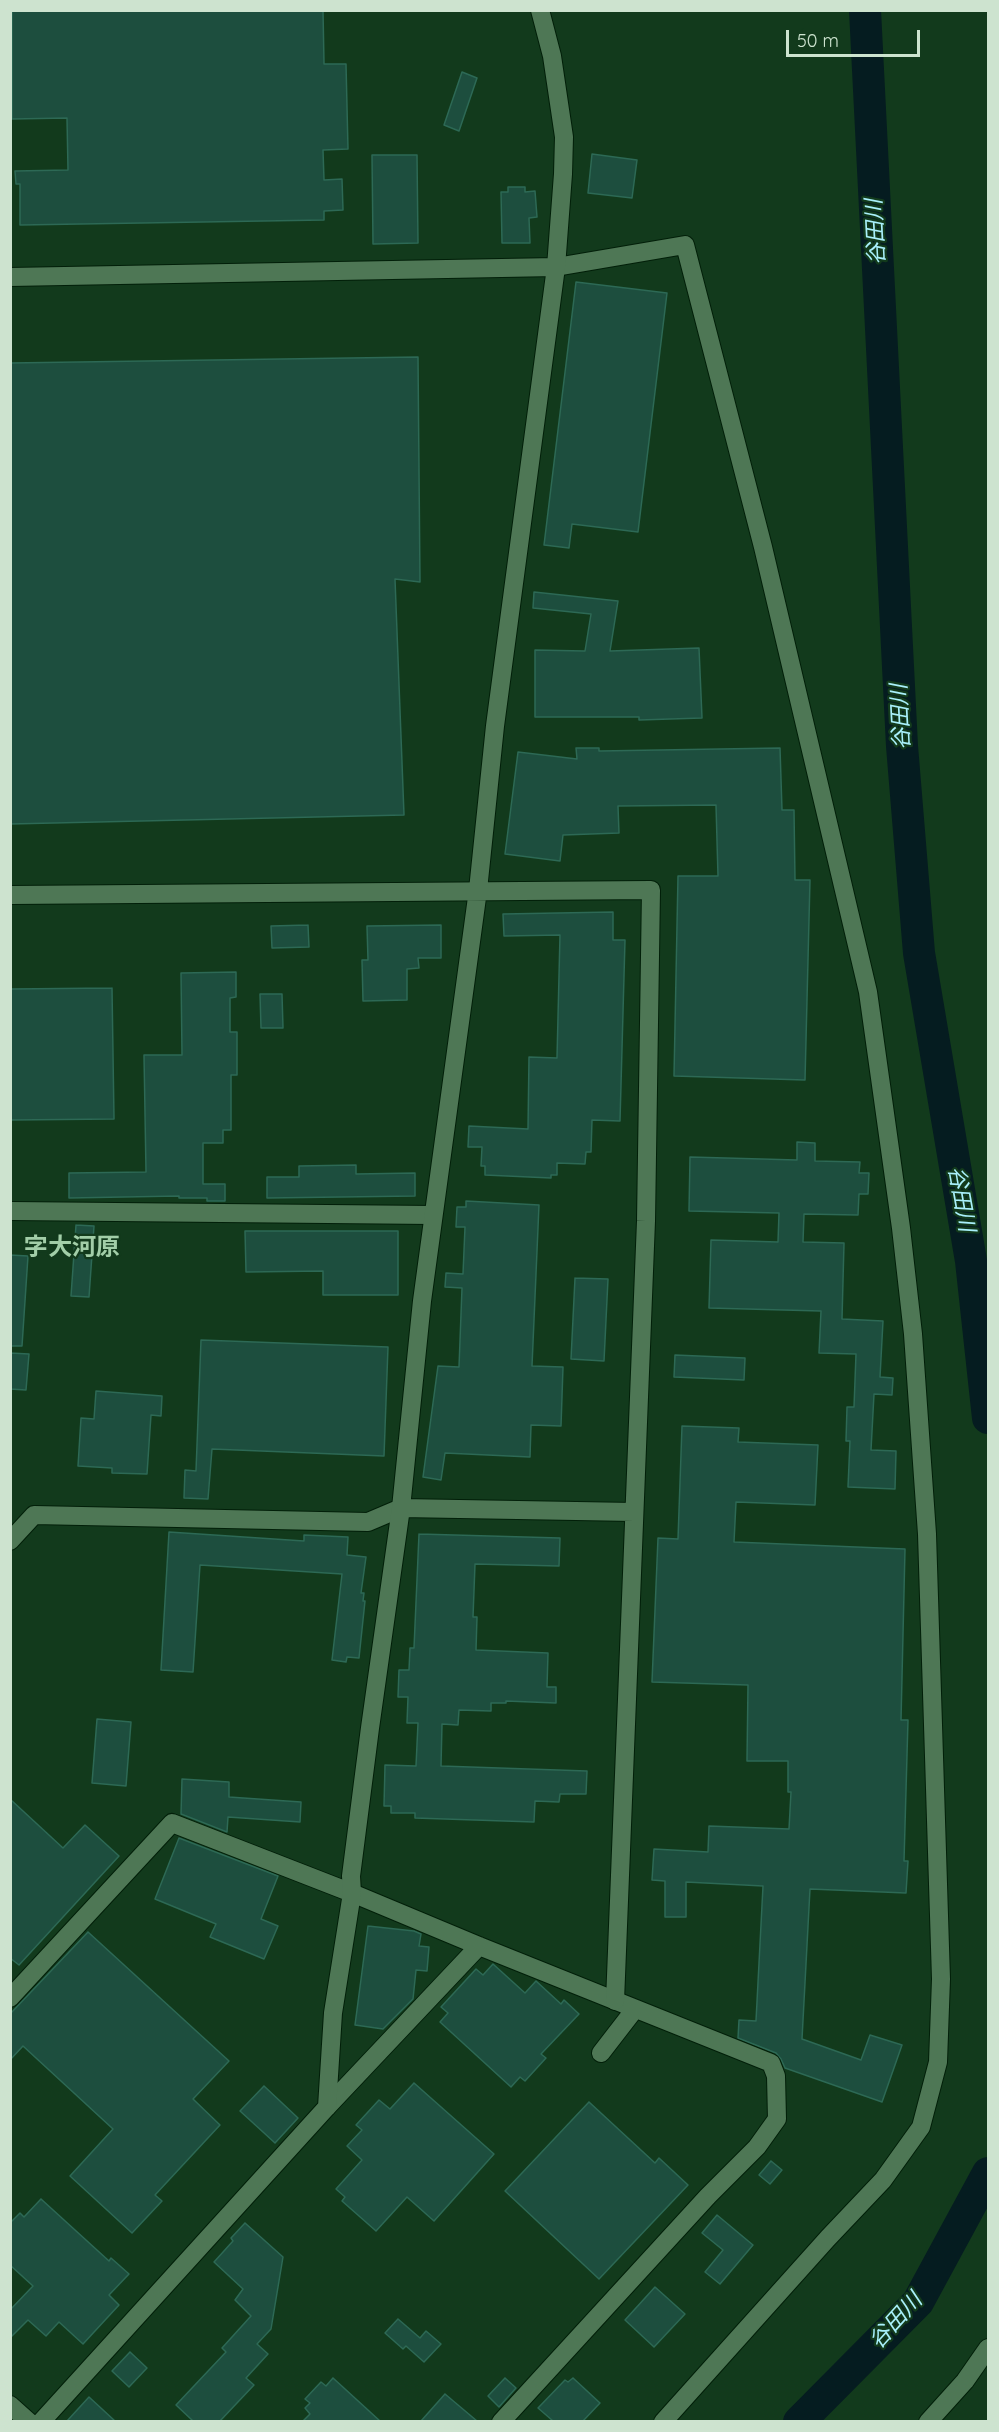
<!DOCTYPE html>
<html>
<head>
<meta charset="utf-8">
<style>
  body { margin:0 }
  #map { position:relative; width:999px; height:2432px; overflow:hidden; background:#123a1c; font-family:Quicksand,sans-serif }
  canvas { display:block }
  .frame { position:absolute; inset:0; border:12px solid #cde3cf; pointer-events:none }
  .scale { position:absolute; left:786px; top:30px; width:134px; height:27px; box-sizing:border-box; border:3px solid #cde3cf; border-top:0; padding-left:8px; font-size:18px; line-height:21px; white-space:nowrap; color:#cde3cf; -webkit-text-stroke:4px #123a1c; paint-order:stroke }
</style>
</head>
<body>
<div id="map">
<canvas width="999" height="2432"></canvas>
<div class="frame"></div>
<div class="scale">50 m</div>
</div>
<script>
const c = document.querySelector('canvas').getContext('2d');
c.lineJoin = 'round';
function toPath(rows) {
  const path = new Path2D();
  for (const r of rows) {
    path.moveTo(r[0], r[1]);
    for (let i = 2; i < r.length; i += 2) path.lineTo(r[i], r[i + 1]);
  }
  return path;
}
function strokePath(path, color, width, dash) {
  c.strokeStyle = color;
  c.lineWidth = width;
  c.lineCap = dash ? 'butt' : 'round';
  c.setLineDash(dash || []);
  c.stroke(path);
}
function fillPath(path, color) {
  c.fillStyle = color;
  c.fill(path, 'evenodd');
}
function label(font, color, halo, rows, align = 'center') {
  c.font = font + ' Quicksand,"Noto Sans JP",sans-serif';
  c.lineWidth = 4.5;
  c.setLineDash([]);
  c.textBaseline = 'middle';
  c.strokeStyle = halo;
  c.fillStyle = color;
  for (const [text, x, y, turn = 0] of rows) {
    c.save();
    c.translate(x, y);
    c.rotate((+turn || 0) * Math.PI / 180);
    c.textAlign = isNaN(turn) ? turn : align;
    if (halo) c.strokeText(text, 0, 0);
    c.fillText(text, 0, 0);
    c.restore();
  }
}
strokePath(toPath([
  [865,10,902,746,919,953,971,1261,988,1418],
  [799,2422,918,2302,988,2173]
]), '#051c20', 32);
const building = toPath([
  [12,10,323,10,324,64,346,64,348,149,323,150,324,180,342,179,343,210,324,211,324,220,20,225,20,184,16,184,15,171,68,170,67,118,12,119,12,10],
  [462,72,477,78,459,131,444,125,462,72],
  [592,154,637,160,632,198,588,193,592,154],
  [372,155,417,155,418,243,373,244,372,155],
  [508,187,525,187,525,192,535,191,537,217,529,218,530,243,502,243,501,192,508,192,508,187],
  [576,282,667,293,638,532,572,524,569,548,544,545,576,282],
  [418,357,420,582,395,579,404,815,10,824,10,363,418,357],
  [534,592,618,601,610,651,699,648,702,718,639,720,639,717,535,717,535,650,585,651,591,614,533,608,534,592],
  [576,748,599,748,599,751,780,748,782,810,794,810,795,880,810,880,805,1080,674,1076,678,876,718,876,716,805,618,806,619,833,563,835,560,861,505,854,518,752,577,759,576,748],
  [613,912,613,940,625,940,620,1121,592,1120,591,1152,586,1152,585,1164,557,1163,557,1175,551,1175,551,1178,485,1175,485,1166,481,1166,482,1147,468,1147,469,1126,528,1129,529,1057,557,1058,560,935,504,936,503,914,613,912],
  [308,925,309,947,272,948,271,926,308,925],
  [441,925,441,958,418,958,419,968,407,969,407,1000,363,1001,362,960,368,960,367,926,441,925],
  [236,972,236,997,230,998,230,1032,237,1032,237,1075,231,1075,231,1130,223,1130,223,1143,203,1143,203,1184,225,1184,225,1201,207,1201,207,1198,179,1198,179,1196,69,1198,69,1173,146,1172,144,1055,182,1055,181,973,236,972],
  [112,988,114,1119,10,1120,10,989,112,988],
  [260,994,282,994,283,1028,261,1028,260,994],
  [797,1142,815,1143,815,1161,860,1162,859,1173,869,1173,868,1194,859,1194,858,1215,804,1214,803,1242,844,1243,842,1319,883,1321,880,1377,893,1378,892,1395,874,1394,871,1450,896,1451,895,1489,848,1487,850,1441,846,1441,847,1407,854,1407,856,1354,819,1353,821,1311,709,1308,711,1240,778,1242,779,1213,689,1211,690,1157,797,1160,797,1142],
  [356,1165,356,1174,415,1173,415,1196,267,1198,267,1177,299,1177,299,1166,356,1165],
  [466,1201,539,1205,532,1366,563,1367,561,1426,531,1425,530,1457,445,1453,441,1480,423,1477,438,1366,459,1367,462,1288,445,1287,446,1273,463,1274,465,1227,456,1227,457,1207,466,1207,466,1201],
  [76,1225,94,1226,89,1297,71,1296,76,1225],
  [245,1231,398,1231,398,1295,323,1295,323,1271,246,1272,245,1231],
  [10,1255,28,1256,22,1346,10,1346,10,1255],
  [575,1278,608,1279,604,1361,571,1359,575,1278],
  [201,1340,388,1347,384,1456,212,1449,208,1499,184,1498,185,1470,196,1471,201,1340],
  [10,1353,29,1354,26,1390,10,1389,10,1353],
  [675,1355,745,1358,744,1380,674,1377,675,1355],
  [96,1391,162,1396,161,1416,151,1415,147,1474,112,1473,112,1468,78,1466,81,1418,94,1419,96,1391],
  [682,1426,739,1428,738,1442,818,1445,815,1505,736,1502,734,1542,905,1549,901,1720,908,1720,904,1861,908,1861,906,1893,810,1889,802,2039,861,2060,870,2035,902,2045,882,2102,785,2068,781,2059,776,2053,738,2038,739,2020,756,2021,763,1886,686,1882,686,1917,665,1917,665,1881,652,1880,654,1849,708,1852,709,1826,789,1829,791,1792,788,1792,788,1761,747,1761,748,1685,652,1682,658,1538,678,1539,682,1426],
  [169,1532,304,1541,304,1535,348,1537,347,1555,366,1557,361,1593,364,1593,363,1601,365,1601,359,1658,347,1657,346,1662,332,1660,342,1574,200,1565,193,1672,161,1670,169,1532],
  [419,1534,560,1538,559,1566,475,1564,473,1617,477,1617,476,1650,548,1653,547,1687,556,1687,556,1703,506,1701,506,1703,491,1703,491,1711,459,1710,458,1725,442,1724,441,1766,587,1771,586,1794,560,1794,559,1802,535,1801,534,1822,415,1818,415,1813,391,1813,391,1806,384,1806,385,1765,416,1766,418,1723,407,1723,408,1697,398,1697,399,1670,409,1670,410,1648,414,1648,419,1534],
  [97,1719,131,1722,126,1786,92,1783,97,1719],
  [182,1779,229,1782,229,1797,301,1802,300,1822,228,1817,227,1832,181,1814,182,1779],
  [10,1799,63,1848,85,1825,119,1856,19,1965,10,1958,10,1799],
  [179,1838,278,1876,261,1919,278,1926,264,1959,210,1937,216,1924,155,1899,179,1838],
  [368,1926,414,1931,421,1934,419,1946,429,1947,427,1971,416,1970,413,1999,383,2029,355,2025,368,1926],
  [88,1932,229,2061,193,2099,220,2125,155,2195,162,2201,132,2233,70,2176,113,2129,23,2046,10,2060,10,2014,88,1932],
  [493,1964,525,1993,536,1981,561,2004,564,2000,579,2014,541,2054,546,2058,525,2081,520,2077,511,2087,440,2022,448,2013,441,2007,476,1969,483,1975,493,1964],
  [414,2083,494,2154,434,2221,407,2197,376,2231,342,2201,345,2197,336,2189,362,2160,347,2146,362,2130,356,2125,379,2100,390,2109,414,2083],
  [264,2086,298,2118,275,2143,240,2111,264,2086],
  [589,2102,655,2163,659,2158,688,2185,599,2279,505,2191,589,2102],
  [771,2161,782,2170,770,2184,759,2175,771,2161],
  [41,2199,109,2261,111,2258,129,2274,109,2295,119,2305,83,2344,59,2322,46,2336,28,2320,10,2338,10,2310,33,2286,10,2265,10,2223,20,2213,24,2217,41,2199],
  [717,2215,753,2245,720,2284,705,2272,723,2250,702,2233,717,2215],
  [245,2223,283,2257,271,2329,257,2344,268,2354,246,2378,254,2385,220,2421,193,2421,176,2405,226,2352,222,2348,251,2316,235,2300,243,2289,214,2262,233,2241,231,2238,245,2223],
  [655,2287,685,2314,654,2347,625,2320,655,2287],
  [398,2319,420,2338,426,2331,441,2344,424,2362,406,2346,403,2349,385,2333,398,2319],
  [130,2352,147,2368,129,2387,112,2371,130,2352],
  [333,2378,380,2421,303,2421,310,2414,305,2408,310,2403,305,2399,321,2382,326,2386,333,2378],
  [505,2378,516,2388,499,2407,488,2396,505,2378],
  [573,2378,600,2403,583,2421,553,2421,538,2408,565,2380,568,2382,573,2378],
  [445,2394,477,2421,421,2421,445,2394],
  [89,2397,115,2421,67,2421,89,2397]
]);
fillPath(building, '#1d4e3e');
strokePath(building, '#2d6955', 1.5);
const street = toPath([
  [556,267,685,245,763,547,868,992,901,1228,913,1334,927,1534,941,1979,938,2062,921,2127,883,2180,828,2238,663,2422],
  [10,1211,433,1215],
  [10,1541,34,1515,368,1522,401,1508],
  [10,1998,172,1823,352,1893,479,1946,771,2063,776,2076,777,2119,757,2147,708,2196,501,2422],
  [601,2053,635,2009],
  [327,2107,479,1946],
  [928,2422,965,2381,988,2348]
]);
const secondary = toPath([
  [10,277,556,267],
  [10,895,651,890,646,1221,615,2001],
  [401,1508,634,1512],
  [10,2405,29,2422],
  [41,2422,327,2107,333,2013,352,1893,351,1876,370,1728,401,1508,422,1301,478,890,495,726,556,267,563,174,564,137,552,56,540,10]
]);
strokePath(street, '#021f09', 20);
strokePath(secondary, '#021f09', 20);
strokePath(street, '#4e7755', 18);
strokePath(secondary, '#4e7755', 18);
label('italic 22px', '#a9f0fb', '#123a1c', [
  ["谷田川",876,232,-93],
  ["谷田川",901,717,-93],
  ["谷田川",961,1199,80],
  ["谷田川",896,2321,-48]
]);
label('bold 24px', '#a2cea8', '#123a1c', [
  ["字大河原",72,1248]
]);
</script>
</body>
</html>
